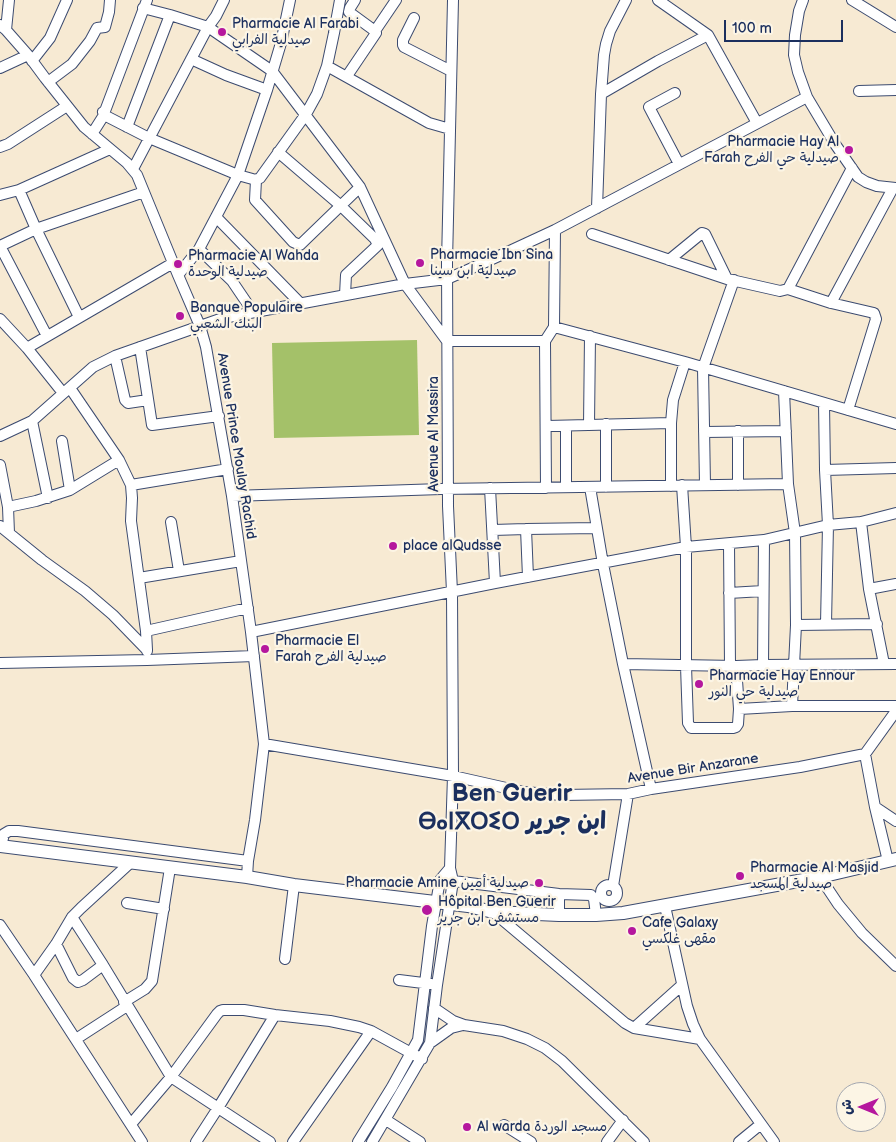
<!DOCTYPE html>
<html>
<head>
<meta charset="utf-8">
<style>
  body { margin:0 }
  #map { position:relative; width:896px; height:1142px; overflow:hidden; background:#f7ead3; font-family:"Balsamiq Sans","Playpen Sans Arabic",sans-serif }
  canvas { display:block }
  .north { position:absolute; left:836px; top:1082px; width:50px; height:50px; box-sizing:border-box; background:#fcf5e5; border:1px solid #a2a6af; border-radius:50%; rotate:270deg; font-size:14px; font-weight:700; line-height:20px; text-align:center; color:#1b2f5e }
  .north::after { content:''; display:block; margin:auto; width:18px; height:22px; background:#b5179e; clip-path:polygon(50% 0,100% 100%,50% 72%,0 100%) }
  .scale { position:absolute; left:724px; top:20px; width:119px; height:22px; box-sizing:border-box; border:2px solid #1b2f5e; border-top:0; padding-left:6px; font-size:15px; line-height:18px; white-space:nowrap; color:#1b2f5e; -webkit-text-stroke:4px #fcf5e5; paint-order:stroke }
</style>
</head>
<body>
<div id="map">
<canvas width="896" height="1142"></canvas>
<div class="north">ش</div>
<div class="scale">100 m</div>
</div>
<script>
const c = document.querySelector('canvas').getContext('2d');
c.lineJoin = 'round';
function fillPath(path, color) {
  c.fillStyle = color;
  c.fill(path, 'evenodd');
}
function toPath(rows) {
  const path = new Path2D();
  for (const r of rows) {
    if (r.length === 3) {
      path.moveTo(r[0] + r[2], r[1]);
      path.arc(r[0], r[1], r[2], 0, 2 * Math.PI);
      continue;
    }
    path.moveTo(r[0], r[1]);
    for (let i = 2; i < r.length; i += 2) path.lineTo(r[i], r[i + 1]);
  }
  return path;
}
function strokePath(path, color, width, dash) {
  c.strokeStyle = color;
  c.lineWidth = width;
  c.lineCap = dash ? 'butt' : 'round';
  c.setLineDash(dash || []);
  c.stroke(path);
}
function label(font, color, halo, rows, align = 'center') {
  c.font = font + ' "Balsamiq Sans","Playpen Sans Arabic","Noto Sans Tifinagh",sans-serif';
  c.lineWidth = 4.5;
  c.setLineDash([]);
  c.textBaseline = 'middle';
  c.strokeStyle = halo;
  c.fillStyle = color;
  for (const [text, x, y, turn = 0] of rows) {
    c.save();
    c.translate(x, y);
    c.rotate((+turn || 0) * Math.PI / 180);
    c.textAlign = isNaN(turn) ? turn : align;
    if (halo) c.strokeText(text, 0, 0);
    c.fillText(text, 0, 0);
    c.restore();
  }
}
fillPath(toPath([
  [417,340,419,435,274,438,272,343]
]), '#a4c169');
const minor = toPath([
  [147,0,105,111,103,112,104,115,149,138,238,175,256,180,260,178,306,114,317,94,327,66,334,33,340,0],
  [658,0,708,35,757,123],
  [803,0,799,11,795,35,794,55,798,72,807,97,835,144,858,177,866,182,877,186,896,188],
  [852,0,896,27],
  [143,8,170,15,208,27,272,71,360,187,405,284,447,341,545,341],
  [414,18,403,40,403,45,404,47,451,71],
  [0,25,6,30,28,55,45,78,84,127,127,163,137,175,178,275,200,326,206,347,232,496,251,632,264,744,255,820,248,861,247,877],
  [6,30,9,0],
  [375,31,396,0],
  [191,59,226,75,267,90],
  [32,61,50,38,67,0],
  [327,66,429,123,450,129],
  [0,68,28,55],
  [347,76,376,33,375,31,349,12,350,8,355,0],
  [48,82,72,64,90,41,97,28,105,27,109,12,110,0],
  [859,91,896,90],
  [675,93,649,107,679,164],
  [601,94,658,61,708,35],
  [127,127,170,15],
  [92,134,104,115],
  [0,147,8,144,67,106],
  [278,152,341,206,375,239,378,245,346,275,345,295],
  [133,169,208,27,216,16,224,0],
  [256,180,255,200,293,242,300,245,360,187],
  [19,190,36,229,79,317],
  [0,195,19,190,110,149],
  [597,208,601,94,604,55,606,44,610,31,626,0],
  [216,217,300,303],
  [592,234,727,279,780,291,788,289,831,303,874,313,876,319,848,410],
  [0,246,36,229,144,192],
  [0,246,47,336],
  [199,249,232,281,253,312],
  [669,260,702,233,705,234,727,279],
  [178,275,199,249,238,175,267,90,281,43,290,0],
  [788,289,852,168],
  [831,303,893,188],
  [0,319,27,348,63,393],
  [554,327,685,362,896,424],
  [140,347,152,425,219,416],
  [27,348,173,263],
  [115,356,125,400,128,403,148,400],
  [70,388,119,460,131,485,132,498,131,521,146,631,147,650],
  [784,391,788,484,795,533,796,625,792,706],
  [824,403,825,470,828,525,826,624],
  [32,421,48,498],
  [606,424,606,487],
  [589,425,590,336],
  [547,426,671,423],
  [566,426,566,487],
  [704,432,786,431],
  [0,436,32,421,93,367,115,356,223,318,405,284,447,279,488,261,555,230,807,97],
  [62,441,70,490],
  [0,465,8,507,9,533],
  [825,470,896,468],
  [131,485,228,469],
  [682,485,686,547,686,666,688,723,691,728,733,728,736,727,738,724,739,709,736,666],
  [705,485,703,368,734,280],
  [738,485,738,431],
  [671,486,671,423,673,400,685,362],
  [590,487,603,564,623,664,651,789],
  [490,488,495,583],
  [546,488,545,341,554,327,555,230],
  [232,496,441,489,788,484],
  [8,507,36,501,70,490,119,460],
  [171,522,179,571],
  [861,522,869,589,884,664],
  [0,526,42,560,85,591,113,615,147,650,147,651],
  [526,529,528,577],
  [493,530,526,529,597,528],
  [729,544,730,666],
  [139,578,241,561],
  [869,589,896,584],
  [729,593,763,591],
  [796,625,877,624],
  [146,631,248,608],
  [251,632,495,583,686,547,764,540,828,525,861,522,896,513],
  [0,663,147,660,254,656],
  [623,664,736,666,763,665,896,664],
  [763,665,764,540],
  [739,709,792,706,896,706],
  [264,744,453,776,524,792,562,795,628,794,651,789,800,767,865,754,896,711],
  [865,754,875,807,888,861],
  [875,807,896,821],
  [1,846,4,834,9,831,18,831,248,861],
  [820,877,838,904,862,933,896,966],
  [453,881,559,894,591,895,594,899,596,915],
  [609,893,8],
  [613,886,628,794],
  [559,894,559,915],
  [127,903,164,909],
  [665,906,687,1006,693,1024,700,1039,774,1142],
  [493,912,625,1023,634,1028,700,1039],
  [72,917,103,965,171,1077,270,1142],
  [0,925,34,975,142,1142],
  [56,944,73,978,78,982,83,980,103,965],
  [285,959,294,885],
  [34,975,56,944,72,917,81,908,130,863],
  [399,980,431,984],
  [124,1002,145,989,152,981,170,868],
  [434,1008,453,1021,464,1025,503,1031,527,1039,545,1048,562,1061,644,1142],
  [634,1028,682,985],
  [76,1039,127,1006],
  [430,1043,451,1028,463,1025],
  [386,1120,420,1142],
  [131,1124,171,1077,217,1014,220,1011,223,1010,244,1010,275,1015,330,1021,359,1027,371,1031,422,1059],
  [504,1125,531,1142],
  [196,1142,218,1108,275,1015],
  [293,1142,371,1031],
  [358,1142,392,1087,418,1040,432,926,440,880,450,868],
  [372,1142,430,1043,437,985,453,881,450,868,453,776,452,592,448,506,447,262,453,0],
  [607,1142,623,1120],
  [739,1142,761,1124]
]);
const major = toPath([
  [0,846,247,877,294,885,468,906,493,912,559,915,596,915,623,913,820,877,896,859]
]);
strokePath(minor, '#3c4b70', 12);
strokePath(major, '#3c4b70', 14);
strokePath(minor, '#fff', 10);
strokePath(major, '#fff', 12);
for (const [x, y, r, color] of [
  [222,32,5,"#b5179e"],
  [849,150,5,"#b5179e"],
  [420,263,5,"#b5179e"],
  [178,264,5,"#b5179e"],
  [180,316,5,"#b5179e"],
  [393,546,5,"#b5179e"],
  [265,649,5,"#b5179e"],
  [699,684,5,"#b5179e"],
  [740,876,5,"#b5179e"],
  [539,883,5,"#b5179e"],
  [427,910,6,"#b5179e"],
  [632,931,5,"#b5179e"],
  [467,1127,5,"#b5179e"]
]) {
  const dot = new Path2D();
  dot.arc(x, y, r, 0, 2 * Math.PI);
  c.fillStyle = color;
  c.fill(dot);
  strokePath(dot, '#fcf5e5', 2);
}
label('14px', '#1b2f5e', '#fcf5e5', [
  ["Pharmacie Al Farabi",232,24],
  ["صيدلية الفرابي",232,40],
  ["Pharmacie Hay Al",839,142,"right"],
  ["Farah صيدلية حي الفرح",839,158,"right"],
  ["Pharmacie Ibn Sina",430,255],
  ["صيدلية ابن سينا",430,271],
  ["Pharmacie Al Wahda",188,256],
  ["صيدلية الوحدة",188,272],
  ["Banque Populaire",190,308],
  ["البنك الشعبي",190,324],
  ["place alQudsse",403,546],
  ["Pharmacie El",275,641],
  ["Farah صيدلية الفرح",275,657],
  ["Pharmacie Hay Ennour",709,676],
  ["صيدلية حي النور",709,692],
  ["Pharmacie Al Masjid",750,868],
  ["صيدلية المسجد",750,884],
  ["Pharmacie Amine صيدلية أمين",529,883,"right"],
  ["Hôpital Ben Guerir",438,902],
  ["مستشفى ابن جرير",438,918],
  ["Cafe Galaxy",642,923],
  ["مقهى غلكسي",642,939],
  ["Al warda مسجد الوردة",477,1127]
], 'left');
label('14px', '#1b2f5e', '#fcf5e5', [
  ["Avenue Al Massira",434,434,-90],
  ["Avenue Prince Moulay Rachid",236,446,81],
  ["Avenue Bir Anzarane",693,769,-9]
]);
label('bold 24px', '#1b2f5e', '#fcf5e5', [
  ["Ben Guerir",512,795],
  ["ⴱⴰⵏⴳⵔⵉⵔ ابن جرير",512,823]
]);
</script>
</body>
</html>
